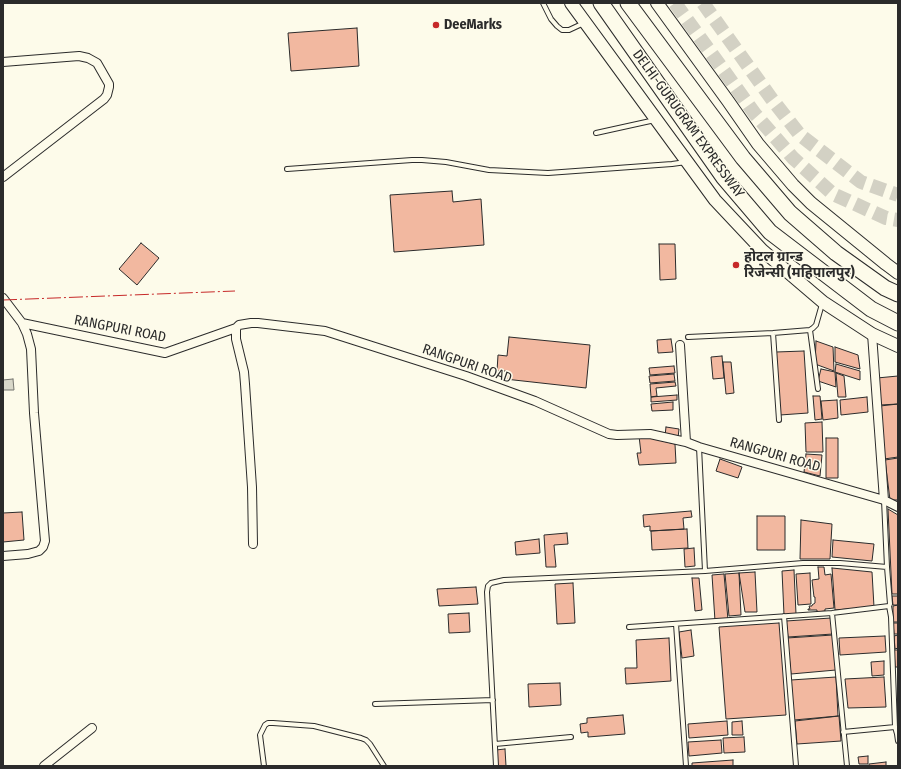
<!DOCTYPE html>
<html>
<head>
<meta charset="utf-8">
<style>
  body { margin:0 }
  #map { position:relative; width:901px; height:769px; overflow:hidden; background:#fdfbea; font-family:"Fira Sans Condensed",sans-serif }
  canvas { display:block }
  .frame { position:absolute; inset:0; border:4px solid #2b2b2b; pointer-events:none }
</style>
</head>
<body>
<div id="map">
<canvas width="901" height="769"></canvas>
<div class="frame"></div>
</div>
<script>
const c = document.querySelector('canvas').getContext('2d');
c.lineJoin = 'round';
function fillPath(path, color) {
  c.fillStyle = color;
  c.fill(path, 'evenodd');
}
function toPath(rows) {
  const path = new Path2D();
  for (const r of rows) {
    path.moveTo(r[0], r[1]);
    for (let i = 2; i < r.length; i += 2) path.lineTo(r[i], r[i + 1]);
  }
  return path;
}
function strokePath(path, color, width, dash) {
  c.strokeStyle = color;
  c.lineWidth = width;
  c.lineCap = dash ? 'butt' : 'round';
  c.setLineDash(dash || []);
  c.stroke(path);
}
function label(font, color, halo, rows, align = 'center') {
  c.font = font + ' "Fira Sans Condensed","Noto Sans Devanagari",sans-serif';
  c.lineWidth = 3;
  c.setLineDash([]);
  c.textBaseline = 'middle';
  c.strokeStyle = halo;
  c.fillStyle = color;
  for (const [text, x, y, turn = 0] of rows) {
    c.save();
    c.translate(x, y);
    c.rotate((+turn || 0) * Math.PI / 180);
    c.textAlign = isNaN(turn) ? turn : align;
    if (halo) c.strokeText(text, 0, 0);
    c.fillText(text, 0, 0);
    c.restore();
  }
}
const water = toPath([
  [13,379,14,390,3,390,3,380,13,379]
]);
fillPath(water, '#d8d7c9');
strokePath(water, '#74746e', 1);
const building = toPath([
  [357,28,359,66,291,71,288,33,357,28],
  [452,191,453,202,481,199,484,245,394,252,390,195,452,191],
  [141,243,159,258,137,285,119,269,141,243],
  [659,244,675,244,676,279,660,280,659,244],
  [509,337,590,345,586,388,505,379,506,371,497,371,498,355,507,356,509,337],
  [671,339,673,352,658,353,657,340,671,339],
  [816,341,833,347,834,371,815,364,816,341],
  [835,347,858,355,860,369,835,362,835,347],
  [804,351,808,413,780,415,776,352,804,351],
  [722,356,724,378,713,379,711,357,722,356],
  [723,362,731,362,734,393,726,394,723,362],
  [836,364,860,371,860,380,835,372,836,364],
  [674,366,675,373,650,375,649,368,674,366],
  [821,369,835,372,836,387,818,381,821,369],
  [836,373,844,376,846,397,838,397,836,373],
  [674,374,675,381,650,383,649,376,674,374],
  [898,376,898,404,880,405,877,378,898,376],
  [675,382,676,386,656,388,657,396,651,397,650,384,675,382],
  [677,395,677,400,651,402,651,397,677,395],
  [813,396,820,396,822,419,815,420,813,396],
  [867,397,868,412,841,415,840,400,867,397],
  [837,400,838,418,823,420,821,401,837,400],
  [673,402,673,410,652,411,651,404,673,402],
  [898,404,898,457,884,459,880,406,898,404],
  [822,422,823,452,806,452,805,423,822,422],
  [666,427,679,429,678,438,665,436,666,427],
  [639,436,643,436,675,444,676,463,639,465,637,453,641,453,639,436],
  [826,438,838,438,838,478,826,478,826,438],
  [806,454,822,455,820,476,804,472,806,454],
  [898,458,898,500,890,500,885,460,898,458],
  [720,459,742,467,738,478,716,471,720,459],
  [888,509,898,515,898,594,892,594,888,509],
  [691,511,692,517,683,518,684,529,650,531,650,526,644,527,643,515,691,511],
  [22,512,24,540,3,542,3,513,22,512],
  [757,516,785,516,785,550,757,550,757,516],
  [801,520,832,524,830,559,800,559,801,520],
  [687,529,688,548,652,550,651,531,687,529],
  [567,533,568,544,554,545,556,567,546,567,544,535,567,533],
  [539,539,540,553,516,555,515,542,539,539],
  [833,540,874,544,872,561,832,557,833,540],
  [694,548,695,566,685,567,684,549,694,548],
  [818,567,824,567,825,575,831,574,834,608,825,609,825,611,817,612,817,610,808,610,808,609,810,609,809,606,812,606,812,605,815,603,815,597,814,597,812,580,819,579,818,567],
  [832,568,872,572,874,607,835,610,832,568],
  [794,570,796,614,784,615,782,571,794,570],
  [755,572,757,612,745,612,739,573,755,572],
  [739,573,741,615,729,616,725,574,739,573],
  [810,573,811,604,798,605,796,574,810,573],
  [724,574,728,620,715,621,712,575,724,574],
  [692,578,699,578,702,610,695,611,692,578],
  [573,583,575,623,557,624,555,584,573,583],
  [476,587,478,604,439,606,437,589,476,587],
  [892,596,898,596,898,605,893,605,892,596],
  [898,605,898,622,893,622,893,606,898,605],
  [469,613,470,632,449,633,448,614,469,613],
  [831,618,833,634,788,637,786,621,831,618],
  [779,623,786,715,726,719,719,627,779,623],
  [893,623,898,623,898,634,894,634,893,623],
  [691,630,694,656,682,658,679,632,691,630],
  [833,635,836,670,791,674,787,638,833,635],
  [898,635,898,648,895,649,894,636,898,635],
  [885,636,886,652,840,655,839,638,885,636],
  [669,638,671,681,626,684,625,668,637,668,636,640,669,638],
  [894,650,898,650,898,667,895,667,894,650],
  [884,661,884,675,872,676,871,662,884,661],
  [836,677,838,716,794,720,791,680,836,677],
  [884,677,886,707,848,708,845,679,884,677],
  [560,683,561,705,529,707,528,684,560,683],
  [623,715,625,734,588,737,588,732,581,733,580,724,587,723,587,718,623,715],
  [839,716,841,741,797,744,795,721,839,716],
  [727,721,728,735,689,738,688,724,727,721],
  [742,721,743,735,732,735,732,722,742,721],
  [744,737,745,752,724,753,723,738,744,737],
  [721,740,722,753,689,756,688,742,721,740],
  [505,749,506,766,497,766,496,750,505,749],
  [868,756,868,764,859,764,858,757,868,756],
  [733,760,733,766,692,766,692,763,733,760],
  [886,762,886,766,869,766,869,764,886,762]
]);
fillPath(building, '#f2b8a0');
strokePath(building, '#2b2b2b', 1);
strokePath(toPath([
  [675,3,755,114,793,158,833,194,886,218,898,220],
  [703,3,771,98,800,135,861,182,898,195]
]), '#d3d1c4', 14, [14, 7]);
const service = toPath([
  [543,3,551,19,557,26,562,30,569,30,584,23],
  [596,133,655,120],
  [287,169,412,160,422,160,446,162,489,170,548,173,672,164,686,162],
  [810,330,818,389],
  [773,333,779,420],
  [688,337,773,333,810,330,813,328,816,325,822,304],
  [699,447,705,571],
  [889,606,891,617,895,727,897,734,898,741],
  [832,613,847,766],
  [784,616,796,766],
  [676,624,686,766],
  [629,627,832,613,889,606,890,604,887,567,884,500],
  [375,704,493,700],
  [843,732,895,727],
  [495,744,571,737],
  [264,766,260,735,265,725,268,723,273,723,314,726,361,738,366,740,370,744,384,766],
  [496,766,487,592,488,586,491,583,504,580,705,571,803,563,840,563,887,567]
]);
const minor = toPath([
  [3,62,79,56,88,58,97,63,109,84,109,87,107,95,104,99,3,177],
  [3,298,22,323,27,334,31,349,34,413,45,541,43,547,39,551,28,554,3,556],
  [22,323,165,353,236,328,239,325,251,323,258,323,325,331,466,376,535,401,609,434,617,435,650,434,686,442,699,447,884,500,898,507],
  [236,328,236,339,244,372,245,384,252,487,253,544],
  [872,334,884,500],
  [680,345,686,442],
  [44,766,92,728]
]);
const secondary = toPath([
  [571,3,715,200,762,250,823,302,872,334,898,346],
  [657,3,728,101,758,144,793,185,811,203,886,264,898,273]
]);
const motorway = toPath([
  [601,3,724,178,770,232,871,309,898,323],
  [628,3,743,158,790,213,836,253,885,288,898,294]
]);
strokePath(service, '#2b2b2b', 6);
strokePath(minor, '#2b2b2b', 10);
strokePath(secondary, '#2b2b2b', 14);
strokePath(motorway, '#2b2b2b', 17);
strokePath(service, '#fdfbea', 4);
strokePath(minor, '#fdfbea', 8);
strokePath(secondary, '#fdfbea', 12);
strokePath(motorway, '#fdfbea', 15);
strokePath(toPath([
  [3,300,235,291]
]), '#c62828', 1, [14, 3, 2, 3]);
for (const [x, y, r, color] of [
  [436,25,4,"#c62828"],
  [736,265,4,"#c62828"]
]) {
  const dot = new Path2D();
  dot.arc(x, y, r, 0, 2 * Math.PI);
  c.fillStyle = color;
  c.fill(dot);
  strokePath(dot, '#fdfbea', 1.5);
}
label('bold 14px', '#2b2b2b', '#fdfbea', [
  ["DeeMarks",444,25],
  ["होटल ग्रान्ड",744,257],
  ["रिजेन्सी (महिपालपुर)",744,273]
], 'left');
label('14px', '#2b2b2b', '#fdfbea', [
  ["DELHI-GURUGRAM EXPRESSWAY",688,124,54],
  ["RANGPURI ROAD",120,329,11],
  ["RANGPURI ROAD",467,364,19],
  ["RANGPURI ROAD",775,455,16]
]);
</script>
</body>
</html>
